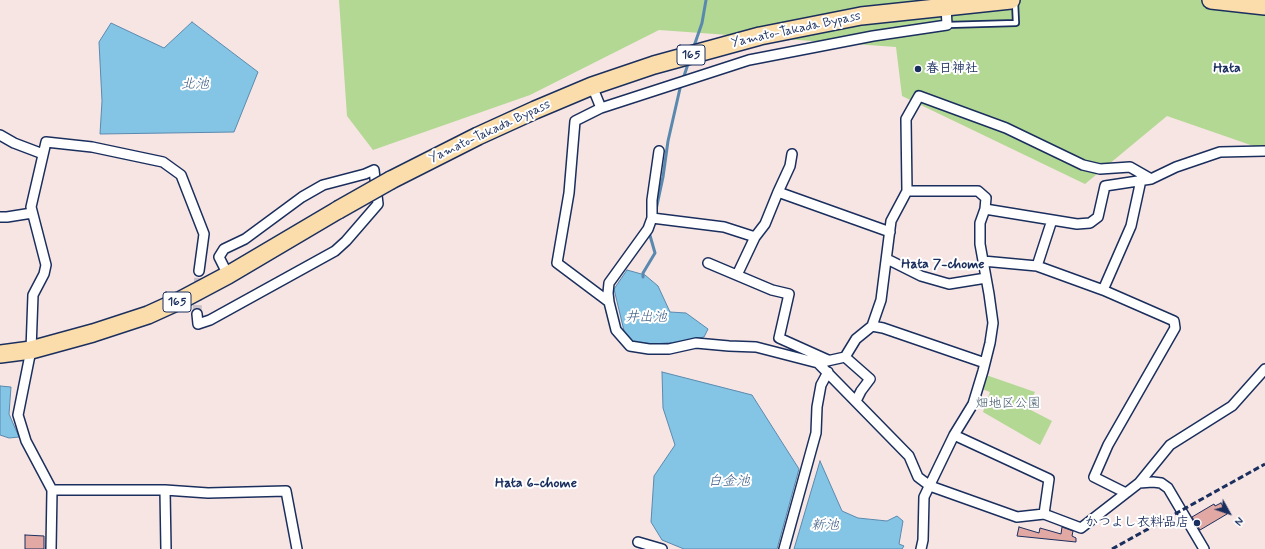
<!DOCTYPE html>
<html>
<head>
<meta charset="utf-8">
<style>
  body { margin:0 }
  #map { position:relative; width:1265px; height:549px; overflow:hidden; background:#f6e5e3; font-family:Mynerve,sans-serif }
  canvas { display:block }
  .north { position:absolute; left:1209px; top:493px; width:40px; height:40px; -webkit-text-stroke:3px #fff; paint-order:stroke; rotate:130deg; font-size:11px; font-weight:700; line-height:16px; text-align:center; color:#1b2f5e }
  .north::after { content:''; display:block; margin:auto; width:14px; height:18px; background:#1b2f5e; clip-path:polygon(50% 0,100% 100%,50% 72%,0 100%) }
</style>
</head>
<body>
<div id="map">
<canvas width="1265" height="549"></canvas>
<div class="north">N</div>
</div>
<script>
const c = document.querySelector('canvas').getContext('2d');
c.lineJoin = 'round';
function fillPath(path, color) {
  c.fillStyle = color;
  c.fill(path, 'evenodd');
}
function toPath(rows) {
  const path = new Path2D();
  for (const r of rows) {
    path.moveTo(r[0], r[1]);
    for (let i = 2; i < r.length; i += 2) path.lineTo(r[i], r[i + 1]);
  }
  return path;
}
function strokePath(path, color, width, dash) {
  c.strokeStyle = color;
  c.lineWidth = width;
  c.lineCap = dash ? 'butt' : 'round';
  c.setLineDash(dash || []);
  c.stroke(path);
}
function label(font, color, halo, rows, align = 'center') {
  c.font = font + ' Mynerve,"Klee One",sans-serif';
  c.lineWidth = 4;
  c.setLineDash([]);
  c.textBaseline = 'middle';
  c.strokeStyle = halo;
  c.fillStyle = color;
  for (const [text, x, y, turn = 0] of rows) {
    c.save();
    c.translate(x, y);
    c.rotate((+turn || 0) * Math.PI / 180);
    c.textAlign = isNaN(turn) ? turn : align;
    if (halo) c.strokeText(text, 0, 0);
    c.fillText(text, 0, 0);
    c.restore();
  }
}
fillPath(toPath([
  [339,0,1265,0,1265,150,1167,116,1085,184,902,96,896,47,659,30,530,95,373,150,347,116],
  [986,375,1035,392,1027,408,1052,421,1040,445,983,412,990,392,982,389]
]), '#b3d893');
const water = toPath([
  [192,22,258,72,234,132,100,134,102,101,99,42,111,23,164,48,192,22],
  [627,270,645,275,658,286,670,312,686,313,708,329,704,337,678,342,654,344,632,342,625,335,614,289,627,270],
  [662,372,752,395,799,469,777,549,684,549,662,540,651,522,654,476,675,445,663,408,662,372],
  [0,386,11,387,9,414,19,437,9,438,0,435,0,386],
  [820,461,842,511,858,518,887,521,897,516,903,521,899,544,904,546,902,549,794,549,820,461]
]);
fillPath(water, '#84c5e5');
strokePath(water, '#5a89af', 1);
strokePath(toPath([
  [693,49,702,23,706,0],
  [683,79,689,61],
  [656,210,663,177,668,141,681,84],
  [643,277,643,273,655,253,649,232]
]), '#5a89af', 3);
const building = toPath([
  [1221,503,1227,514,1200,530,1192,517,1214,504,1215,506,1221,503],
  [1019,527,1039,533,1040,528,1061,534,1062,527,1073,531,1072,536,1076,538,1076,542,1017,536,1019,527],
  [25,535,44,536,44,549,25,549,25,535]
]);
fillPath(building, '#e2a8a3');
strokePath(building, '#1b2f5e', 1);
strokePath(toPath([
  [197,314,199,271]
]), '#cac1c8', 9, [9, 4.5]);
const lane = toPath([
  [947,25,1016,23,1015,2]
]);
const street = toPath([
  [946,6,947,25,873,36,749,60,601,108,575,121,569,193,557,263,609,302,616,330,630,346,649,349,669,349,696,343,729,346,756,347,818,363,845,357,856,339,872,326,881,300,891,221,907,191,906,119,919,96,1006,128,1083,165,1100,169,1130,167,1151,179,1176,167,1220,152,1265,151],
  [592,86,601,108],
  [0,135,14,143,43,154],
  [907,191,978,191,986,198,985,209,980,223,980,244,989,294,993,323,990,343,983,371,973,404,954,435,924,497,923,540,921,549],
  [778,192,790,166,792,154],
  [985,209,1077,224,1090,223,1098,217,1105,186,1151,179],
  [0,217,7,217,32,213],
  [652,218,724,227,755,237],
  [887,259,921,276,949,284,986,278],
  [983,261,1037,266,1103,290,1174,321,1175,328,1108,445,1094,477,1126,493],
  [708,263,772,290,789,294,779,338,828,360],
  [1037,266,1052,220],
  [737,275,755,237,765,224,778,192,890,232],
  [1103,290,1131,226,1141,180],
  [609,302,608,293,609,283,648,229,652,218,652,200,659,151],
  [197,314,198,324,210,320,335,251,346,241,378,204,374,170,365,174,323,185,302,197,245,239,224,249,219,257,228,275],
  [872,326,883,328,985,363],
  [845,357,870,379,861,391,856,401],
  [818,363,909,456,918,477,930,486,1017,517,1044,514,1081,528,1139,483,1170,445,1232,406,1265,369],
  [954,435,1049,479,1044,514],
  [1139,483,1153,482,1161,483,1168,488,1204,549],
  [52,490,165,490,208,493,286,491,297,549],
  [165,490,166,549],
  [638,542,662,549],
  [51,549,52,490,26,441,18,415,31,350,33,295,44,274,46,265,31,207,46,142,92,147,163,162,181,175,204,234,199,271],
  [784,549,816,433,817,407,821,385,828,372]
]);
const highway = toPath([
  [1211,0,1265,6],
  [391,180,478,136,535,110,592,86,654,65,760,36,861,16,1011,0],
  [0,354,31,350,93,333,148,315,181,300,228,275,338,210]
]);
strokePath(lane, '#1b2f5e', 8);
strokePath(street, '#1b2f5e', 12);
strokePath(highway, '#1b2f5e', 20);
strokePath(lane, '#fff', 4.5);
strokePath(street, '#fff', 9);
strokePath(highway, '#faddab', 17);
strokePath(toPath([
  [1112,549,1265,464]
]), '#1b2f5e', 3, [6, 3]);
const highwayBridge = toPath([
  [338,210,391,180]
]);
strokePath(highwayBridge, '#1b2f5e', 20, []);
strokePath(highwayBridge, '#faddab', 17);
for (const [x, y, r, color] of [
  [918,69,4,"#1b2f5e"],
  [1197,523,4,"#1b2f5e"]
]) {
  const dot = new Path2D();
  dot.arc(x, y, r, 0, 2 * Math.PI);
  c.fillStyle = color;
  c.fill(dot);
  strokePath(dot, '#fff', 1.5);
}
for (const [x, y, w] of [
  [691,55,28],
  [177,302,28]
]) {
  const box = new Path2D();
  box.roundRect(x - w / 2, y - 10, w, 20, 3);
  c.fillStyle = '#fff';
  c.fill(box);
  strokePath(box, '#1b2f5e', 1);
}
label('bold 12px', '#1b2f5e', null, [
  ["165",691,55],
  ["165",177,302]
]);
label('13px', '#1b2f5e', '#fff', [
  ["Yamato-Takada Bypass",796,30,-12],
  ["Yamato-Takada Bypass",490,132,-25]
]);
label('bold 13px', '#1b2f5e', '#fff', [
  ["春日神社",926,69],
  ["かつよし衣料品店",1189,523,"right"]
], 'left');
label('13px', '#41596b', '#fff', [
  ["畑地区公園",1008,404]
]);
label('bold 14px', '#1b2f5e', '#fff', [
  ["Hata",1227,69],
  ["Hata 7-chome",943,265],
  ["Hata 6-chome",536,484]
]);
label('italic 14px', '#3a5c86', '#fff', [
  ["北池",195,85],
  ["井出池",646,318],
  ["白金池",729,482],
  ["新池",825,526]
]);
</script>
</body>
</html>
